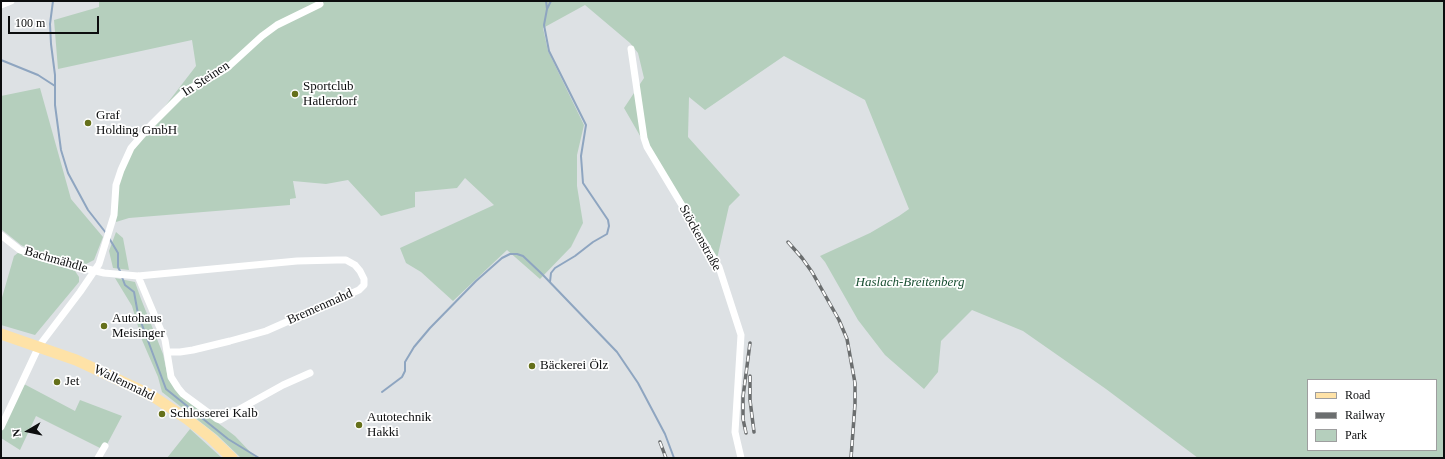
<!DOCTYPE html>
<html>
<head>
<meta charset="utf-8">
<style>
  body { margin:0 }
  #map { position:relative; width:1445px; height:459px; overflow:hidden; background:#dde1e4; font-family:"Times New Roman",serif }
  canvas { display:block }
  .frame { position:absolute; inset:0; border:2px solid #0c0d0e; pointer-events:none }
  .legend { position:absolute; left:1307px; top:379px; width:130px; height:72px; box-sizing:border-box; background:#fff; border:1px solid #9e9e9f; margin:0; padding:5px 7px; list-style:none; font-size:12px; color:#0c0d0e }
  .legend li { display:flex; align-items:center; gap:8px; height:20px }
  .legend b { width:20px; border:1px solid #9e9e9f }
  .north { position:absolute; left:8px; top:411px; width:40px; height:40px; -webkit-text-stroke:3px #fff; paint-order:stroke; rotate:261deg; font-size:11px; font-weight:700; line-height:16px; text-align:center; color:#0c0d0e }
  .north::after { content:''; display:block; margin:auto; width:14px; height:18px; background:#0c0d0e; clip-path:polygon(50% 0,100% 100%,50% 72%,0 100%) }
  .scale { position:absolute; left:8px; top:16px; width:91px; height:18px; box-sizing:border-box; border:2px solid #0c0d0e; border-top:0; padding-left:5px; font-size:12px; line-height:14px; white-space:nowrap; color:#0c0d0e; -webkit-text-stroke:3px #fff; paint-order:stroke }
</style>
</head>
<body>
<div id="map">
<canvas width="1445" height="459"></canvas>
<div class="frame"></div>
<ul class="legend">
<li><b style="height:5px;background:#fee2a7"></b>Road</li>
<li><b style="height:5px;background:#6b6e6f"></b>Railway</li>
<li><b style="height:11px;background:#b5cfbd"></b>Park</li>
</ul>
<div class="north">N</div>
<div class="scale">100 m</div>
</div>
<script>
const c = document.querySelector('canvas').getContext('2d');
c.lineJoin = 'round';
function fillPath(path, color) {
  c.fillStyle = color;
  c.fill(path, 'evenodd');
}
function toPath(rows) {
  const path = new Path2D();
  for (const r of rows) {
    path.moveTo(r[0], r[1]);
    for (let i = 2; i < r.length; i += 2) path.lineTo(r[i], r[i + 1]);
  }
  return path;
}
function strokePath(path, color, width, dash) {
  c.strokeStyle = color;
  c.lineWidth = width;
  c.lineCap = dash ? 'butt' : 'round';
  c.setLineDash(dash || []);
  c.stroke(path);
}
function label(font, color, halo, rows, align = 'center') {
  c.font = font + ' "Times New Roman",serif';
  c.lineWidth = 3.5;
  c.setLineDash([]);
  c.textBaseline = 'middle';
  c.strokeStyle = halo;
  c.fillStyle = color;
  for (const [text, x, y, turn = 0] of rows) {
    c.save();
    c.translate(x, y);
    c.rotate((+turn || 0) * Math.PI / 180);
    c.textAlign = isNaN(turn) ? turn : align;
    if (halo) c.strokeText(text, 0, 0);
    c.fillText(text, 0, 0);
    c.restore();
  }
}
fillPath(toPath([
  [99,1,1444,1,1444,458,1198,458,1106,389,1023,331,972,310,941,341,938,372,924,389,885,355,858,320,825,262,820,256,870,233,899,216,909,209,865,100,784,56,705,110,689,97,688,137,740,195,729,206,714,272,688,219,624,108,644,78,638,53,630,43,585,5,543,28,548,51,584,125,577,155,577,186,583,223,571,247,540,279,507,250,453,301,421,272,406,263,400,248,494,205,465,178,457,188,415,192,415,207,381,216,348,180,326,184,293,181,296,198,290,199,290,205,129,218,116,222,119,183,129,153,196,66,192,40,58,69,54,20,99,7],
  [1308,380,1436,380,1436,450,1308,450],
  [40,88,71,199,103,237,94,260,86,264,31,250,21,245,1,229,1,96],
  [116,232,123,238,129,270,113,268,109,251],
  [19,252,33,259,67,268,75,271,79,277,79,282,35,335,1,325,1,301,14,256],
  [115,278,135,282,141,299,163,354,168,378,179,393,235,436,256,458,241,458,217,435,162,392,158,377,142,340,132,306],
  [24,384,75,411,80,400,122,416,104,450,36,416,20,450,1,438,1,432],
  [190,429,222,458,167,458]
]), '#b5cfbd');
strokePath(toPath([
  [53,1,50,24,51,44,55,75,55,105,61,150,68,173,88,210,106,233],
  [546,1,547,9,544,25,549,51,586,125,581,156,583,183,608,220,609,226,607,234,593,242,575,256,555,268,551,273,550,282],
  [547,9,551,1],
  [1,60,38,75,55,86],
  [109,238,118,253,118,267,121,273],
  [122,277,125,285,134,292,138,314,166,389,228,439,259,458],
  [382,392,402,377,405,371,405,362,414,347,430,328,476,281,502,258,510,254,517,254,523,256,542,274,617,352,638,383,665,434,674,458]
]), '#8ea5c0', 2);
strokePath(toPath([
  [1,5,11,1],
  [631,49,644,138,647,147,719,267,741,335,735,432,741,458],
  [1,235,20,250,39,257,104,273,138,276,297,261,337,260,346,260,355,265,360,271,364,279,364,285,359,290,266,331,230,341,193,350,180,352,167,352,165,340,138,276],
  [167,352,171,377,178,388,183,394,217,419,220,420,283,385,310,373],
  [1,427,39,346,80,292,99,264,114,215,116,185,121,170,131,148,151,125,186,90,219,73,227,68,262,36,277,25,320,4],
  [98,458,105,446]
]), '#fff', 7);
strokePath(toPath([
  [1,334,76,360,136,388,154,397,187,419,210,437,232,458]
]), '#fee2a7', 11);
const rail = toPath([
  [788,242,802,258,812,272,839,320,847,339,855,383,855,404,851,458],
  [750,376,750,400,754,432],
  [746,433,743,419,743,397,750,343],
  [660,442,666,458]
]);
strokePath(rail, '#6b6e6f', 3.5);
strokePath(rail, '#fff', 2, [6]);
for (const [x, y, r, color] of [
  [295,94,4,"#65701a"],
  [88,123,4,"#65701a"],
  [104,326,4,"#65701a"],
  [532,366,4,"#65701a"],
  [57,382,4,"#65701a"],
  [162,414,4,"#65701a"],
  [359,425,4,"#65701a"]
]) {
  const dot = new Path2D();
  dot.arc(x, y, r, 0, 2 * Math.PI);
  c.fillStyle = color;
  c.fill(dot);
  strokePath(dot, '#fff', 1.5);
}
label('13px', '#0c0d0e', '#fff', [
  ["In Steinen",206,79,-33],
  ["Stöckenstraße",700,238,61],
  ["Bachmähdle",56,260,16],
  ["Bremenmahd",320,307,-24],
  ["Wallenmahd",124,383,26]
]);
label('13px', '#0c0d0e', '#fff', [
  ["Sportclub",303,87],
  ["Hatlerdorf",303,102],
  ["Graf",96,116],
  ["Holding GmbH",96,131],
  ["Autohaus",112,319],
  ["Meisinger",112,334],
  ["Bäckerei Ölz",540,366],
  ["Jet",65,382],
  ["Schlosserei Kalb",170,414],
  ["Autotechnik",367,418],
  ["Hakki",367,433]
], 'left');
label('italic 13px', '#194f32', '#fff', [
  ["Haslach-Breitenberg",910,283]
]);
</script>
</body>
</html>
